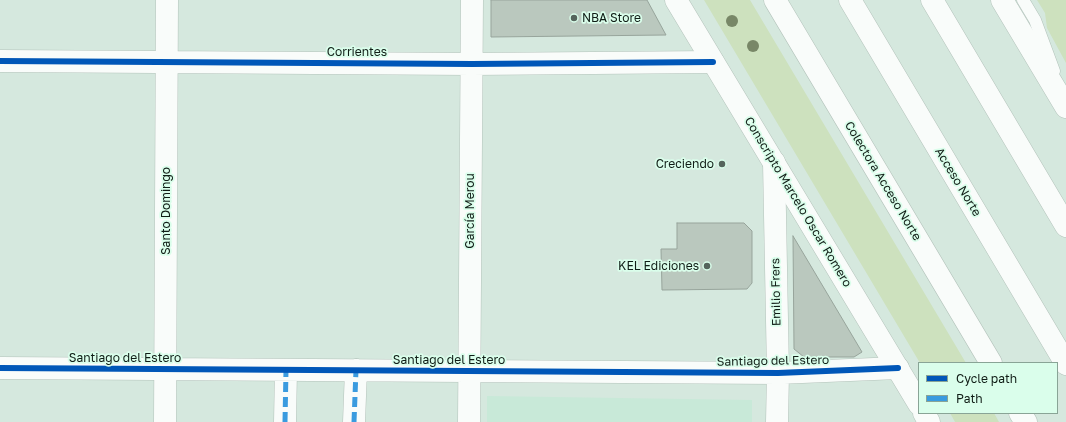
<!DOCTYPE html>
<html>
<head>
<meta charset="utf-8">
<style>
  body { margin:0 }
  #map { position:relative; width:1066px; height:422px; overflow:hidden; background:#d5e8de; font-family:"Golos Text",sans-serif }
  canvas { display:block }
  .legend { position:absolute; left:918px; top:362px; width:140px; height:52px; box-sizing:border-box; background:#dafeeb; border:1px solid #89a496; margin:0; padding:5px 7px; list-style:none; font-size:12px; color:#101d16 }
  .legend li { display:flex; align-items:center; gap:8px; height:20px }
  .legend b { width:20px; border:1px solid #89a496 }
</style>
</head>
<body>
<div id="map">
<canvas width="1066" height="422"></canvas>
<ul class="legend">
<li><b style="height:5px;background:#0057b8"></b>Cycle path</li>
<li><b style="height:5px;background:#3a9bdf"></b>Path</li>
</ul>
</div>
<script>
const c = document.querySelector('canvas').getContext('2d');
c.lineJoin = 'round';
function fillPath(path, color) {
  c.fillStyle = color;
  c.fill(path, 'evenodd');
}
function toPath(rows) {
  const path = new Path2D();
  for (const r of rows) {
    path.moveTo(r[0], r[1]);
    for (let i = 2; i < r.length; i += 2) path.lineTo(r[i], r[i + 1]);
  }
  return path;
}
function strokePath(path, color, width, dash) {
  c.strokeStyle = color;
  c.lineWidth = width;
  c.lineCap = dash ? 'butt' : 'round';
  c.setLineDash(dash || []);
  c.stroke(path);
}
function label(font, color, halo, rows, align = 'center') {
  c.font = font + ' "Golos Text",sans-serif';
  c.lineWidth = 3.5;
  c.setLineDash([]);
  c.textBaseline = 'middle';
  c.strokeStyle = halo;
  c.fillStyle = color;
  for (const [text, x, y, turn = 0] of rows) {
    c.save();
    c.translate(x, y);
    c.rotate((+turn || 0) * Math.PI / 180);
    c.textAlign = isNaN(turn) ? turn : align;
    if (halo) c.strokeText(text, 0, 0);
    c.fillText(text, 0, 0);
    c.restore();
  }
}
fillPath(toPath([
  [487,396,752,400,752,422,487,422]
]), '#c8e9d8');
fillPath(toPath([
  [704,0,750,0,966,363,920,363],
  [1037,0,1066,0,1066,63,1047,28,1045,13],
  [950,413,994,413,999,422,955,422]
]), '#cde1be');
const building = toPath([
  [491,0,647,0,666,35,491,37,491,0],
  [677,223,744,223,752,231,752,283,747,289,662,290,661,249,677,249,677,223],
  [793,236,862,352,854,357,804,357,794,349,793,236]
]);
fillPath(building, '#bac8be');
strokePath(building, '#97a49b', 1);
const lane = toPath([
  [1023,0,1035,20,1054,71]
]);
const street = toPath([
  [0,61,472,64,713,62],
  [774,162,778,373,777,422],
  [0,368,778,373,898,368],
  [165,422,167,0],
  [285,422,286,370],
  [354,422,356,370],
  [469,422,472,0]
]);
const secondary = toPath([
  [676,0,919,404],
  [924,413,929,422]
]);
const highway = toPath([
  [775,0,991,363],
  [850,0,1066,364],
  [932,0,1066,226],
  [1002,0,1066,107],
  [1020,413,1026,422]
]);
strokePath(lane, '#b3c2ba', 13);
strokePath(street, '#b3c2ba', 23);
strokePath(secondary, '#b3c2ba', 23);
strokePath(highway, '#b3c2ba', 23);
strokePath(lane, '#f9fcfa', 12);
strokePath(street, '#f9fcfa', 22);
strokePath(secondary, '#f9fcfa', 22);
strokePath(highway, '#f9fcfa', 22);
strokePath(toPath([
  [285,422,286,370],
  [354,422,356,370]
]), '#3a9bdf', 5, [10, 5]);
strokePath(toPath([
  [0,61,472,64,713,62],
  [0,368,778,373,898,368]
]), '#0057b8', 6);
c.fillStyle = '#788767';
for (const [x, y] of [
  [732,21],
  [753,46]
]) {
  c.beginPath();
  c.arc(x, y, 6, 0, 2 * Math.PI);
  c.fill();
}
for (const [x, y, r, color] of [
  [574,18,4,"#55645c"],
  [722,164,4,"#55645c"],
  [707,266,4,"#55645c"]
]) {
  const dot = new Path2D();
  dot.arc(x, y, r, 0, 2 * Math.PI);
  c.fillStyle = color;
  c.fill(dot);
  strokePath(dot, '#dafeeb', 1.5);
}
label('12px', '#101d16', '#dafeeb', [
  ["NBA Store",582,18,"left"],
  ["Creciendo",714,164],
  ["KEL Ediciones",699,266]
], 'right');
label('12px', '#101d16', '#dafeeb', [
  ["Corrientes",357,52],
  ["Colectora Acceso Norte",883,181,59],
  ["Acceso Norte",958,182,59],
  ["Conscripto Marcelo Oscar Romero",798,202,59],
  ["Santo Domingo",166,211,-90],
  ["García Merou",470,211,-90],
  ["Emilio Frers",776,292,-91],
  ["Santiago del Estero",125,358],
  ["Santiago del Estero",449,360],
  ["Santiago del Estero",773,361,-1]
]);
</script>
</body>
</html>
